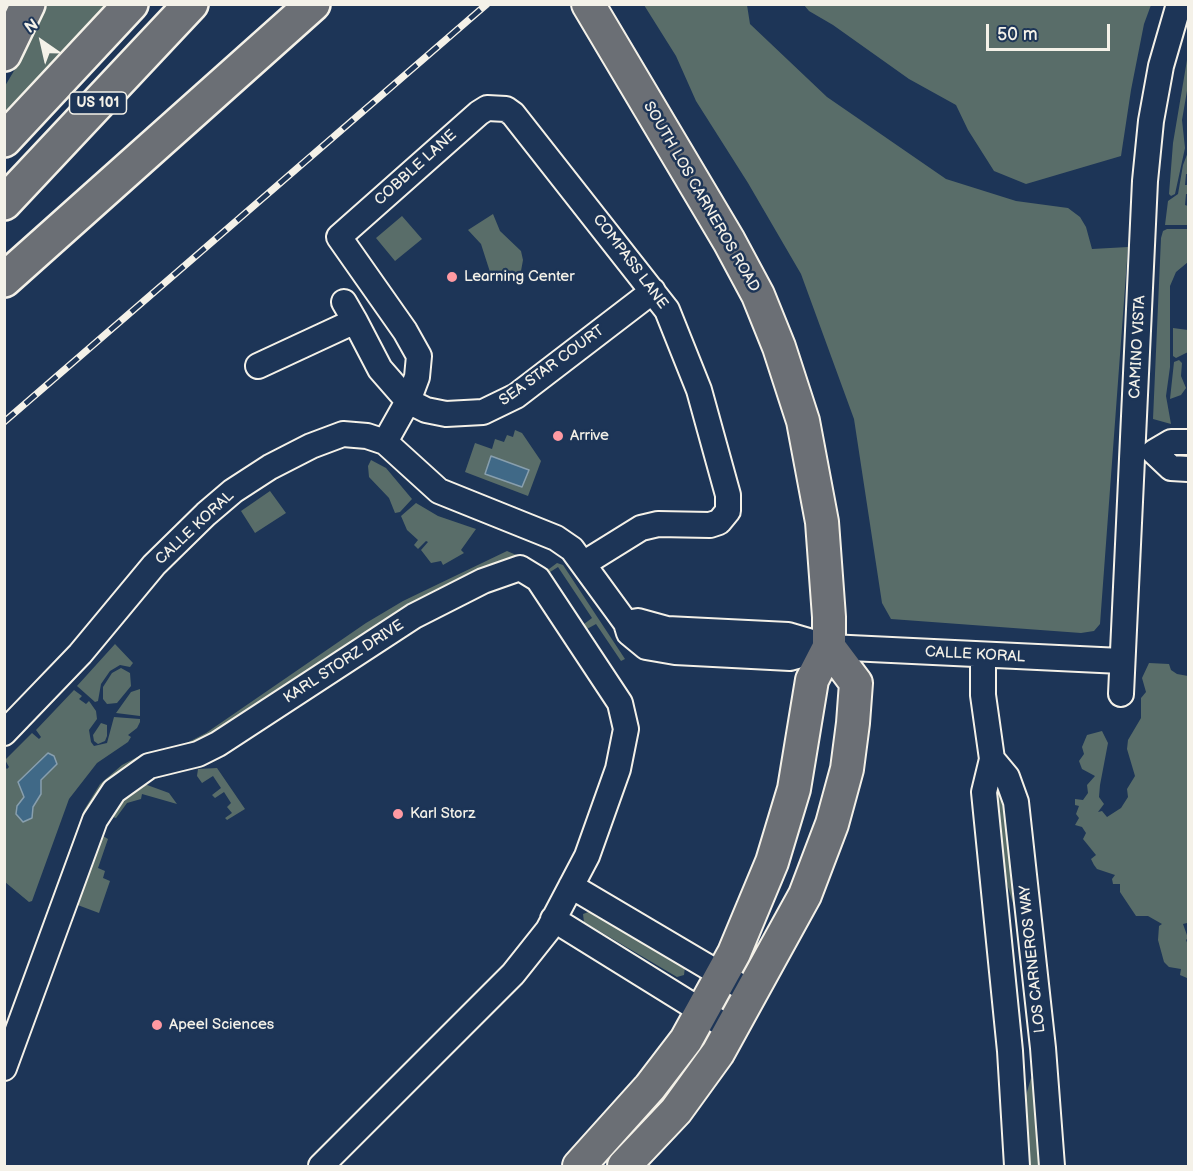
<!DOCTYPE html>
<html>
<head>
<meta charset="utf-8">
<style>
  body { margin:0 }
  #map { position:relative; width:1193px; height:1171px; overflow:hidden; background:#1d3557; font-family:"Balsamiq Sans",sans-serif }
  canvas { display:block }
  .frame { position:absolute; inset:0; border:6px solid #f4f1e8; pointer-events:none }
  .north { position:absolute; left:12px; top:12px; width:60px; height:60px; -webkit-text-stroke:4px #1d3557; paint-order:stroke; rotate:326deg; font-size:16px; font-weight:700; line-height:24px; text-align:center; color:#f4f1e8 }
  .north::after { content:''; display:block; margin:auto; width:21px; height:27px; background:#f4f1e8; clip-path:polygon(50% 0,100% 100%,50% 72%,0 100%) }
  .scale { position:absolute; left:986px; top:24px; width:124px; height:27px; box-sizing:border-box; border:3px solid #f4f1e8; border-top:0; padding-left:8px; font-size:18px; line-height:21px; white-space:nowrap; color:#f4f1e8; -webkit-text-stroke:4px #1d3557; paint-order:stroke }
</style>
</head>
<body>
<div id="map">
<canvas width="1193" height="1171"></canvas>
<div class="frame"></div>
<div class="north">N</div>
<div class="scale">50 m</div>
</div>
<script>
const c = document.querySelector('canvas').getContext('2d');
c.lineJoin = 'round';
function fillPath(path, color) {
  c.fillStyle = color;
  c.fill(path, 'evenodd');
}
function toPath(rows) {
  const path = new Path2D();
  for (const r of rows) {
    path.moveTo(r[0], r[1]);
    for (let i = 2; i < r.length; i += 2) path.lineTo(r[i], r[i + 1]);
  }
  return path;
}
function strokePath(path, color, width, dash) {
  c.strokeStyle = color;
  c.lineWidth = width;
  c.lineCap = dash ? 'butt' : 'round';
  c.setLineDash(dash || []);
  c.stroke(path);
}
function label(font, color, halo, rows, align = 'center') {
  c.font = font + ' "Balsamiq Sans",sans-serif';
  c.lineWidth = 5;
  c.setLineDash([]);
  c.textBaseline = 'middle';
  c.strokeStyle = halo;
  c.fillStyle = color;
  for (const [text, x, y, turn = 0] of rows) {
    c.save();
    c.translate(x, y);
    c.rotate((+turn || 0) * Math.PI / 180);
    c.textAlign = isNaN(turn) ? turn : align;
    if (halo) c.strokeText(text, 0, 0);
    c.fillText(text, 0, 0);
    c.restore();
  }
}
fillPath(toPath([
  [44,5,107,5,5,114,5,86,21,59],
  [644,5,747,5,750,24,827,97,946,179,1016,201,1068,208,1080,217,1086,227,1092,249,1128,247,1100,624,1094,631,1081,633,891,619,882,603,854,419,801,274,748,183,696,101,676,56],
  [804,5,1151,5,1144,24,1131,90,1121,156,1026,184,994,171,968,130,956,105,909,79,833,25,809,11],
  [1188,54,1188,85,1182,120,1185,148,1175,194,1171,196,1169,194,1173,143],
  [1188,152,1188,174,1186,174,1185,185,1188,185,1188,194,1186,194,1185,205,1188,206,1188,225,1165,225,1168,201,1178,194,1183,165],
  [493,214,500,231,521,251,523,260,521,271,509,279,496,277,490,272,481,244,468,230],
  [402,216,422,239,395,261,376,238],
  [1167,229,1188,229,1188,262,1176,272,1170,286,1170,367,1166,396,1171,424,1153,419,1161,238,1163,231],
  [1173,328,1188,330,1188,352,1176,358,1173,356],
  [1179,360,1182,363,1181,376,1186,388,1181,395,1170,399,1174,362],
  [515,430,522,433,541,461,528,496,465,472,475,443,492,449,495,439,504,442,507,435,513,437],
  [371,460,386,468,412,499,400,512,395,513,389,498,369,477,368,466],
  [270,491,286,513,255,533,241,511],
  [416,503,438,516,476,529,461,550,464,553,443,565,441,561,431,563,421,550,428,542,426,541,418,549,414,545,418,540,407,530,401,516],
  [507,551,549,569,557,563,563,565,625,659,621,661,596,624,587,629,584,624,592,618,558,567,547,574,411,605,218,731,183,747,144,757,128,766,103,787,89,808,5,1037,4,1030,84,810,100,784,122,765,147,752,177,748,206,733,366,623,403,601],
  [115,644,133,663,130,667,120,665,110,671,101,684,98,701,95,702,77,686],
  [1149,663,1169,664,1171,670,1177,674,1188,676,1188,926,1187,923,1183,924,1188,938,1186,940,1188,945,1187,978,1180,975,1181,969,1169,967,1164,962,1158,940,1159,926,1162,924,1148,916,1136,916,1120,892,1120,884,1113,884,1112,879,1115,875,1097,869,1094,865,1091,859,1096,855,1083,839,1086,833,1082,827,1075,825,1079,818,1076,814,1079,806,1075,805,1075,799,1083,800,1088,793,1087,785,1095,776,1082,769,1079,761,1084,754,1082,747,1087,735,1102,731,1108,743,1100,785,1099,797,1104,804,1098,812,1102,811,1107,817,1121,808,1128,797,1127,789,1135,776,1127,749,1128,740,1141,718,1141,698,1146,692,1142,678],
  [121,668,130,673,131,686,117,703,107,704,103,699,103,687,112,673],
  [140,689,140,716,116,713,131,692],
  [74,690,82,696,79,699,86,704,89,701,96,711,97,719,89,730,91,742,94,746,107,743,114,717,140,719,140,722,137,728,128,735,131,737,128,742,97,763,69,799,32,901,29,902,5,882,4,766,7,769,9,767,5,760,32,733,39,739,41,737,36,730],
  [101,723,107,725,107,736,105,741,98,744,94,741,93,735],
  [217,768,245,809,227,820,225,818,232,813,227,807,231,803,224,792,215,798,212,795,221,788,213,776,202,783,197,776,198,769],
  [139,782,169,793,177,804,142,794,141,799,127,803,116,818,110,816,103,836,108,839,98,868,105,871,103,878,110,881,99,913,75,904,108,812],
  [997,786,1004,786,1021,912,1016,913,1004,874],
  [591,911,685,967,684,975,677,977,584,922,583,914],
  [1031,1078,1034,1081,1041,1166,1030,1166,1025,1099]
]), '#596d69');
const water = toPath([
  [491,456,529,470,522,487,485,474,491,456],
  [48,753,54,756,57,764,41,780,41,794,33,807,32,818,23,822,16,814,17,806,24,797,18,782,48,753]
]);
fillPath(water, '#406987');
strokePath(water, '#889fae', 1.5);
const minor = toPath([
  [344,302,355,321],
  [258,366,355,321,380,369,408,401,426,410,446,414,483,412,516,396,653,291],
  [385,442,408,401,417,377,419,356,405,331,339,237,479,113,487,108,506,109,513,114,667,310,699,390,728,495,728,511,719,522,710,525,658,524,641,528,583,564],
  [1188,442,1171,442,1154,452,1171,468,1188,469],
  [626,623,638,621,667,629,788,635,829,647,1121,661],
  [983,655,983,695,992,759,984,792,1010,1051,1017,1166],
  [1121,694,1145,181,1151,121,1161,66,1179,4],
  [4,733,80,654,154,565,206,514,233,491,270,467,311,446,343,434,367,436,385,442,439,491,556,538,572,549,626,623,629,633,646,647,675,652,790,658,829,647],
  [992,759,1007,777,1016,802,1043,1048,1052,1166],
  [571,886,752,993],
  [553,919,732,1030],
  [4,1068,95,820,114,791,149,766,198,754,218,744,414,616,483,581,520,568,538,579,620,703,626,729,618,769,587,856,548,930,513,974,321,1166]
]);
const major = toPath([
  [579,1166,650,1087,686,1040,734,953,772,862,794,789,812,680,829,647,829,617,822,522,803,421,779,347,758,295,729,241,588,4],
  [624,1166,676,1111,718,1053,805,895,832,824,847,769,853,723,856,683,829,647]
]);
const highway = toPath([
  [4,54,28,4],
  [4,140,131,4],
  [4,203,191,4],
  [4,280,313,4]
]);
strokePath(minor, '#f4f1e8', 28);
strokePath(major, '#f4f1e8', 36);
strokePath(highway, '#f4f1e8', 38);
strokePath(minor, '#1d3557', 24);
strokePath(major, '#6b6f75', 32);
strokePath(highway, '#6b6f75', 33);
const rail = toPath([
  [4,422,487,4]
]);
strokePath(rail, '#f4f1e8', 7);
strokePath(rail, '#1d3557', 4.5, [14]);
for (const [x, y, r, color] of [
  [452,277,6,"#ff9aa2"],
  [558,436,6,"#ff9aa2"],
  [398,814,6,"#ff9aa2"],
  [157,1025,6,"#ff9aa2"]
]) {
  const dot = new Path2D();
  dot.arc(x, y, r, 0, 2 * Math.PI);
  c.fillStyle = color;
  c.fill(dot);
  strokePath(dot, '#1d3557', 2);
}
for (const [x, y, w] of [
  [98,103,57]
]) {
  const box = new Path2D();
  box.roundRect(x - w / 2, y - 11, w, 22, 4.5);
  c.fillStyle = '#1d3557';
  c.fill(box);
  strokePath(box, '#f4f1e8', 1.5);
}
label('bold 14px', '#f4f1e8', null, [
  ["US 101",98,103]
]);
label('15px', '#f4f1e8', '#1d3557', [
  ["COBBLE LANE",416,168,-42],
  ["SOUTH LOS CARNEROS ROAD",701,197,60],
  ["COMPASS LANE",630,262,53],
  ["CAMINO VISTA",1138,347,-87],
  ["SEA STAR COURT",552,366,-36],
  ["CALLE KORAL",195,528,-43],
  ["CALLE KORAL",975,655,3],
  ["KARL STORZ DRIVE",344,662,-33],
  ["LOS CARNEROS WAY",1033,959,-96]
]);
label('15px', '#f4f1e8', '#1d3557', [
  ["Learning Center",464,277],
  ["Arrive",570,436],
  ["Karl Storz",410,814],
  ["Apeel Sciences",169,1025]
], 'left');
</script>
</body>
</html>
